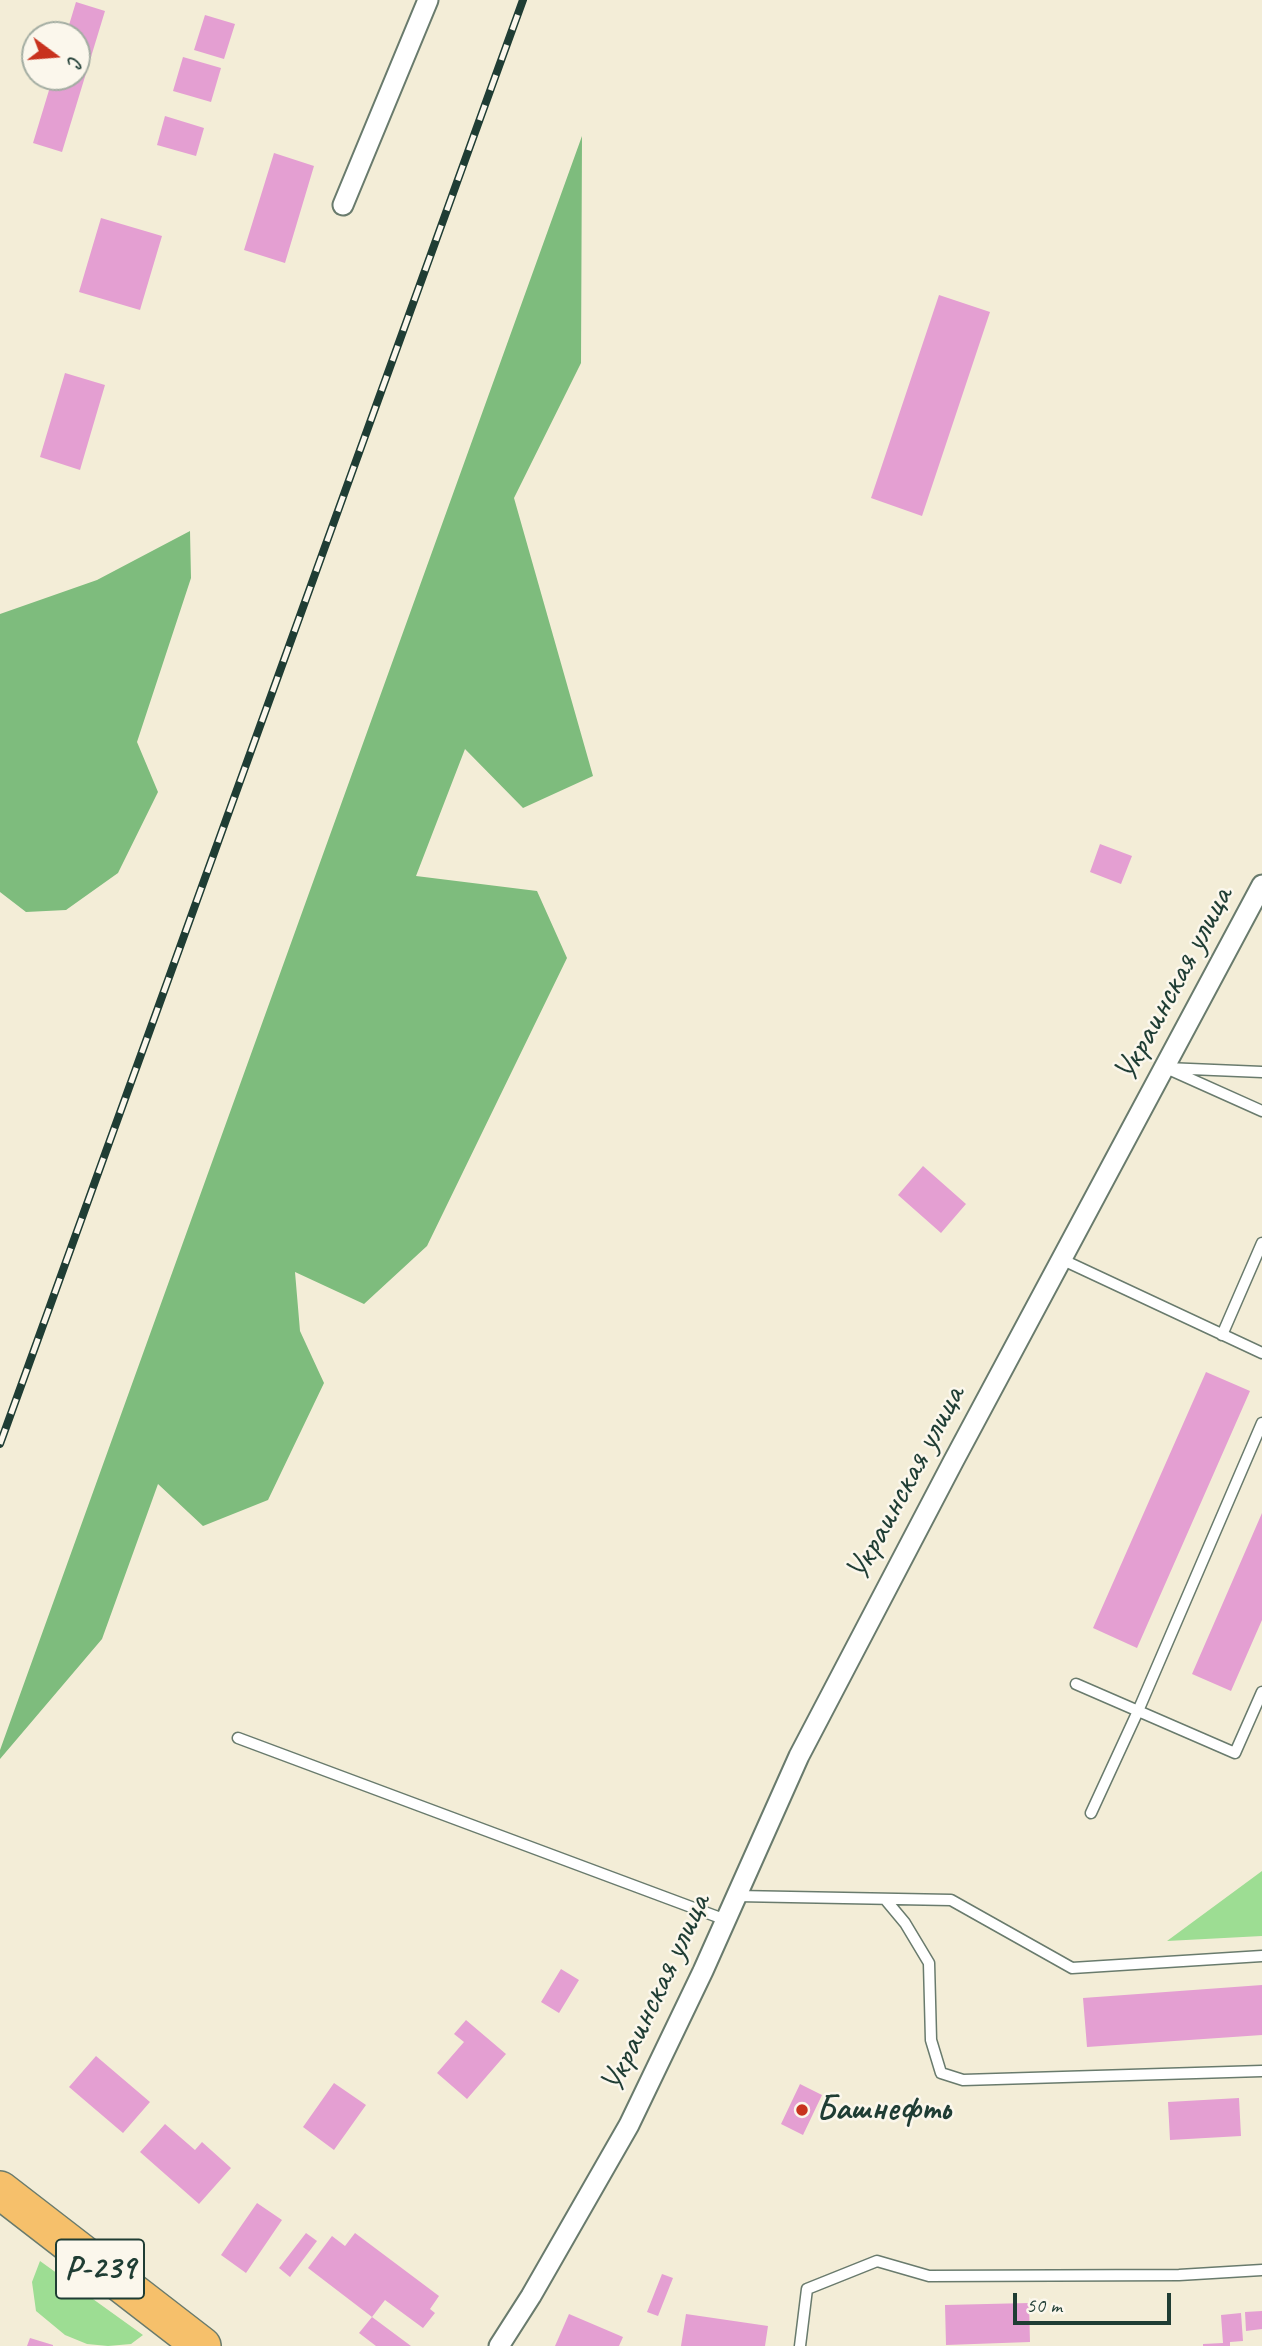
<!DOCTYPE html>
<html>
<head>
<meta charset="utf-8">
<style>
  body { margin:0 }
  #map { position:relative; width:1262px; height:2346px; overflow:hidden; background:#f3edd7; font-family:Caveat,sans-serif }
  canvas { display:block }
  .north { position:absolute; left:21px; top:21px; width:70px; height:70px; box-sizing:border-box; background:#fbf7ec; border:2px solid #a3ada2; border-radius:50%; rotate:106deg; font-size:19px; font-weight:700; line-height:28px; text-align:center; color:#1f3d34 }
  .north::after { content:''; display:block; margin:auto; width:24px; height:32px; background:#c8321e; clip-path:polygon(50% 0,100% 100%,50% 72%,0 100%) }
  .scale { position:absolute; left:1013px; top:2293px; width:158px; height:32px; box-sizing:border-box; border:4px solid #1f3d34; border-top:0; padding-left:9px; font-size:21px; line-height:24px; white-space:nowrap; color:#1f3d34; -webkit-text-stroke:5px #fbf7ec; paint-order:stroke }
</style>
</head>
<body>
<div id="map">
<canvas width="1262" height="2346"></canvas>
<div class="north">С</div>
<div class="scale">50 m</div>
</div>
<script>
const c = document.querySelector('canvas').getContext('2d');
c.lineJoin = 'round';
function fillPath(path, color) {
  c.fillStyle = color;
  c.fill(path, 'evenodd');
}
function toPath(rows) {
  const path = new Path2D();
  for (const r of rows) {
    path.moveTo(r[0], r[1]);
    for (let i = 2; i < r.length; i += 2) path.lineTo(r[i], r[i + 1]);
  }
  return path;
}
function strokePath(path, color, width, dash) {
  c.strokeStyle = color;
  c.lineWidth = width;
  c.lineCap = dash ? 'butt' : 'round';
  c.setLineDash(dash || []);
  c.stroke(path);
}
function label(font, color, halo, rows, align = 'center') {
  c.font = font + ' Caveat,sans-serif';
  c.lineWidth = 5;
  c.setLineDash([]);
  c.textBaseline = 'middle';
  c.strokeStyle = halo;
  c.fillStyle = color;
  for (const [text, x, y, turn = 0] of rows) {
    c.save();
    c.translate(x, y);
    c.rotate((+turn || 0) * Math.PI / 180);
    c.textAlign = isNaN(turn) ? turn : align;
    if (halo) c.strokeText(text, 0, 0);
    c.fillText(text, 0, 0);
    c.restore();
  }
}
fillPath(toPath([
  [1262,1871,1262,1936,1167,1941],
  [40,2261,143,2335,131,2344,108,2346,87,2344,65,2335,36,2311,32,2282]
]), '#9ddd93');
fillPath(toPath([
  [582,136,581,363,514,498,593,776,523,808,465,749,416,876,537,891,567,958,427,1246,364,1304,295,1272,300,1331,324,1383,268,1500,203,1526,158,1484,102,1639,0,1759,0,1750],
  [190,531,191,578,137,742,158,792,118,873,66,910,26,912,0,892,0,614,97,580]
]), '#7ebc7d');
fillPath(toPath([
  [76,2,105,11,62,152,33,143,53,77,77,77,77,35,66,35],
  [205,15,235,24,224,59,194,50],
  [183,57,221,68,211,102,173,91],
  [165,116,204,128,196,156,157,145],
  [274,153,314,166,285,263,244,250],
  [101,218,162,236,140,310,79,292],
  [939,295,990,312,922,516,871,498],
  [65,373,105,385,80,470,40,457],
  [1100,844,1132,856,1121,884,1090,872],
  [923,1166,966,1204,941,1233,898,1195],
  [1206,1372,1250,1391,1137,1648,1093,1628],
  [1262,1513,1262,1620,1231,1691,1192,1674],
  [561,1969,579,1980,559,2013,541,2002],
  [1262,1985,1262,2035,1087,2047,1083,1998],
  [466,2020,506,2054,467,2099,437,2073,464,2042,454,2034],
  [96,2056,150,2102,123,2133,69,2087],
  [334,2083,366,2105,334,2150,303,2127],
  [800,2084,822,2095,803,2135,781,2124],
  [1239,2098,1241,2136,1170,2140,1168,2102],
  [165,2124,195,2150,202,2142,231,2168,199,2204,140,2152],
  [257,2203,282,2220,246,2273,221,2255],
  [306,2233,317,2241,290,2277,279,2268],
  [355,2233,439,2296,430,2309,435,2313,423,2328,385,2300,372,2317,411,2346,376,2346,359,2333,372,2317,308,2268,332,2236,345,2246],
  [662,2274,673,2278,658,2316,647,2312],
  [1029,2303,1030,2342,946,2345,945,2305],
  [1262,2311,1262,2329,1246,2331,1245,2312],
  [1241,2313,1243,2341,1230,2342,1230,2346,1203,2346,1203,2344,1223,2343,1221,2315],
  [569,2314,623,2337,619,2346,555,2346],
  [686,2314,768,2326,765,2346,681,2346],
  [30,2338,53,2345,53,2346,27,2346]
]), '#e49fd2');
const lane = toPath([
  [1262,1072,1166,1068,1262,1111],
  [1063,1260,1262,1353],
  [1222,1335,1262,1243],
  [1076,1684,1235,1753,1262,1692],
  [238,1738,726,1920],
  [1091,1813,1138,1711,1262,1423],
  [737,1896,951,1900,1072,1968,1262,1956],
  [885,1899,905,1923,929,1963,931,2040,941,2073,963,2080,1262,2071],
  [800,2346,807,2289,877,2261,929,2276,1179,2275,1262,2270]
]);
const street = toPath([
  [343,205,428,0],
  [499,2346,531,2296,629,2125,703,1971,799,1756,953,1462,1262,885]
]);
const highway = toPath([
  [0,2190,202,2346]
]);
strokePath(lane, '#697b6d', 13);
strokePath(street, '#697b6d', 23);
strokePath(highway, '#697b6d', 40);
strokePath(lane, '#fff', 10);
strokePath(street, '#fff', 19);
strokePath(highway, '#f6c06b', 37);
const rail = toPath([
  [0,1444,523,0]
]);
strokePath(rail, '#1f3d34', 8);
strokePath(rail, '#fbf7ec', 5, [16]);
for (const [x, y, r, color] of [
  [802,2110,7,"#c8321e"]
]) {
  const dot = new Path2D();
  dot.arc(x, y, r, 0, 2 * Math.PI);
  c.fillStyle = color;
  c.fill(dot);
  strokePath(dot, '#fbf7ec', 2.5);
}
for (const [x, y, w] of [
  [100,2269,88]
]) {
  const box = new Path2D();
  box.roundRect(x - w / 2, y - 29.5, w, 59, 5);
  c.fillStyle = '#fbf7ec';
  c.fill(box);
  strokePath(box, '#1f3d34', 2);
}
label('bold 33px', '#1f3d34', null, [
  ["Р-239",100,2269]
]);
label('35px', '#1f3d34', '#fbf7ec', [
  ["Украинская улица",1174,985,-62],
  ["Украинская улица",906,1484,-62],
  ["Украинская улица",656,1994,-65]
]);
label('bold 35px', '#1f3d34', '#fbf7ec', [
  ["Башнефть",816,2110]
], 'left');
</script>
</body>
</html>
